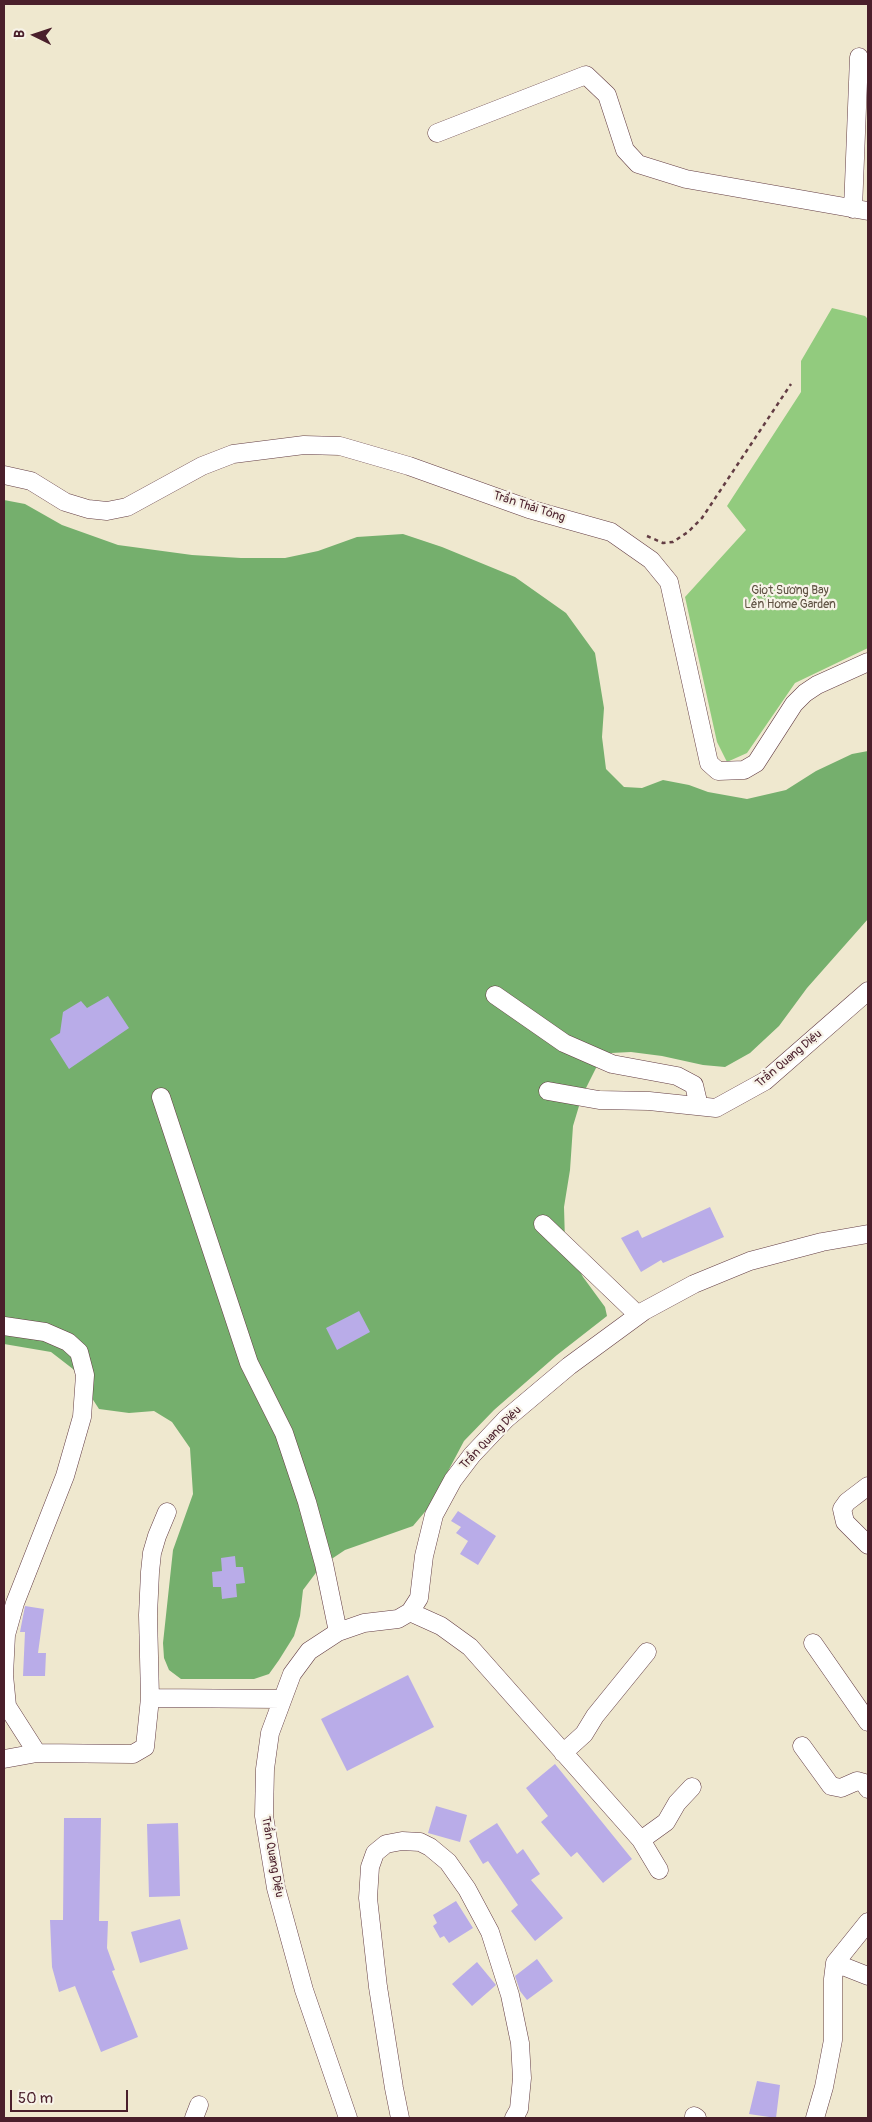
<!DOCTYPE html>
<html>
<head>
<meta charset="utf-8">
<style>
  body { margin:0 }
  #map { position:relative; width:872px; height:2122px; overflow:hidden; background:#efe8cf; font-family:Pangolin,sans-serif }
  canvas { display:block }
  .frame { position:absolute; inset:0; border:5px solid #4a1f2b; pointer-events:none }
  .north { position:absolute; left:10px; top:10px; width:50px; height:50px; -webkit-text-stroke:4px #f7f3e8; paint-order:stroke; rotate:274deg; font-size:14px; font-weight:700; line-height:20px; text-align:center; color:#4a1f2b }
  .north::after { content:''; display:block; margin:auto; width:18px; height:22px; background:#4a1f2b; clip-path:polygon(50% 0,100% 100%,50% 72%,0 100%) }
  .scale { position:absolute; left:10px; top:2090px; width:118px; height:22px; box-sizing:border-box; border:2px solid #4a1f2b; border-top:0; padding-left:6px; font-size:15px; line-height:18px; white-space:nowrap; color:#4a1f2b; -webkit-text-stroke:4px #f7f3e8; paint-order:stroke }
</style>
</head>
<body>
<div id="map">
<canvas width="872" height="2122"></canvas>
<div class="frame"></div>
<div class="north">B</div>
<div class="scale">50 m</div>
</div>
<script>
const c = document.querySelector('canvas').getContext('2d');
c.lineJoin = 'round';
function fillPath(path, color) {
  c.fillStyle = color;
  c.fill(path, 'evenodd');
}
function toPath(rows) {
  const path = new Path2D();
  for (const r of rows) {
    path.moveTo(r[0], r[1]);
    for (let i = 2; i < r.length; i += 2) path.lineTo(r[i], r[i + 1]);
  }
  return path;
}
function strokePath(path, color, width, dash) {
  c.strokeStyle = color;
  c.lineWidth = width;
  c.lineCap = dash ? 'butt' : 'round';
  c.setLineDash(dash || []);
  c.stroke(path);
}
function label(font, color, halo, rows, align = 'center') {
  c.font = font + ' Pangolin,sans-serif';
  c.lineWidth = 4.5;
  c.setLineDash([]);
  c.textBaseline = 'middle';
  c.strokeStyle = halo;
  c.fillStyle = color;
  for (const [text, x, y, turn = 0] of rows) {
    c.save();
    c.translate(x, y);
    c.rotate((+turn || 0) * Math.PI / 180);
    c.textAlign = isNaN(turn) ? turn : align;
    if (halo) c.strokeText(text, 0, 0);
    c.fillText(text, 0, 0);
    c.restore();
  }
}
fillPath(toPath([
  [832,308,865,316,868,319,868,648,795,683,747,753,727,762,717,742,685,597,746,530,727,506,801,392,801,361]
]), '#92cb7e');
fillPath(toPath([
  [4,500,25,504,62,525,118,545,192,555,241,558,285,558,318,551,357,537,403,534,442,547,515,577,566,613,595,653,604,708,602,737,606,769,624,787,642,788,663,780,689,785,708,792,747,799,786,790,816,771,852,754,868,751,868,919,807,988,779,1026,750,1053,725,1067,703,1065,662,1056,631,1052,611,1053,597,1066,582,1096,573,1126,570,1170,564,1207,565,1242,583,1277,605,1307,607,1316,557,1355,494,1410,464,1441,429,1507,413,1526,345,1550,321,1566,303,1590,300,1616,294,1636,279,1660,269,1674,254,1679,181,1679,169,1670,164,1658,163,1643,173,1550,193,1494,190,1448,172,1422,154,1411,129,1413,99,1409,73,1369,51,1352,4,1344]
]), '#75af6d');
fillPath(toPath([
  [108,996,129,1028,69,1069,50,1039,60,1033,63,1012,81,1001,87,1008],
  [710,1207,724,1237,663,1263,661,1260,641,1272,621,1238,638,1230,642,1238],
  [359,1311,370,1332,337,1350,326,1328],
  [458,1511,496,1536,478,1565,460,1554,468,1541,456,1533,461,1527,451,1521],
  [235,1556,236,1567,243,1567,245,1583,236,1584,237,1597,222,1599,221,1587,213,1587,212,1572,222,1571,221,1558],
  [25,1606,44,1609,38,1653,46,1653,45,1676,23,1676,25,1632,20,1632],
  [408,1675,434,1727,347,1771,321,1719],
  [555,1764,632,1859,603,1883,577,1852,571,1857,541,1822,548,1816,526,1788],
  [436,1806,467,1815,460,1842,428,1833],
  [64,1818,101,1818,99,1921,108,1921,107,1948,115,1970,112,1971,138,2037,101,2052,75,1986,59,1992,52,1967,50,1920,63,1920],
  [178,1823,180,1896,149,1897,147,1824],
  [497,1823,517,1854,523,1849,540,1874,531,1880,563,1918,535,1941,511,1911,518,1905,488,1861,483,1864,469,1841],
  [456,1901,473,1928,449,1943,444,1936,440,1938,433,1926,437,1923,433,1915],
  [180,1919,188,1949,140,1963,131,1932],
  [537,1959,553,1981,527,2000,520,1991,515,1976],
  [477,1962,496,1985,472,2006,452,1984],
  [757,2081,780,2085,776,2118,749,2114]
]), '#b9ace8');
const minor = toPath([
  [437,133,586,75,607,95,625,150,638,164,686,179,868,211],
  [853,209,859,57],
  [4,475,31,481,65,502,88,509,107,511,127,507,202,466,233,454,304,445,340,446,409,466,529,509,611,532,651,560,669,582,709,763,718,771,744,770,756,763,794,704,805,693,817,685,868,662],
  [495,995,564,1043,612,1064,677,1076,694,1085,699,1106],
  [548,1091,599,1100,649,1101,716,1108,765,1081,868,991],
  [161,1097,249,1363,284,1433,307,1502,324,1564,338,1632],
  [543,1224,638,1315],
  [4,1326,45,1332,68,1342,79,1352,85,1375,82,1417,65,1476,15,1603,6,1635,4,1675,7,1706,37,1753],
  [868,1486,847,1502,842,1509,845,1522,868,1545],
  [410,1612,441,1626,470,1647,641,1840,659,1870],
  [813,1643,868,1722],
  [150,1698,282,1699],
  [802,1746,831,1786,841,1788,857,1781,864,1783,868,1789],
  [563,1753,584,1734,595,1716,647,1652],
  [4,1759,37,1753,133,1754,145,1747,150,1698,148,1615,150,1572,152,1553,157,1536,167,1512],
  [641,1840,666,1822,677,1803,692,1787],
  [835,1963,868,1976],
  [694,2116,697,2118],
  [194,2118,199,2105],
  [348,2118,304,1990,276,1888,264,1816,265,1769,270,1733,292,1674,309,1651,338,1632,364,1623,398,1619,410,1612,419,1598,424,1556,434,1515,453,1480,472,1455,506,1419,569,1366,644,1311,694,1284,750,1261,822,1242,868,1234],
  [400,2118,394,2088,378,1987,368,1898,370,1867,375,1853,386,1844,402,1841,420,1842,430,1847,448,1862,467,1889,490,1932,510,1995,520,2043,522,2078,519,2109,514,2118],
  [815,2118,824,2087,833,2040,833,1979,835,1963,868,1922]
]);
strokePath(minor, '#633d44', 19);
strokePath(toPath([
  [647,536,663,543,673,542,688,532,702,518,791,384]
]), '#633d44', 2.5, [4, 4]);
strokePath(minor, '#fff', 18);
label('12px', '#4a1f2b', '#f7f3e8', [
  ["Trần Thái Tông",529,507,18],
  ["Trần Quang Diệu",789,1059,-40],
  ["Trần Quang Diệu",491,1438,-46],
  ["Trần Quang Diệu",272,1857,80]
]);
label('12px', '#605344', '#f7f3e8', [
  ["Giọt Sương Bay",790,591],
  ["Lên Home Garden",790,605]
]);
</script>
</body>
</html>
